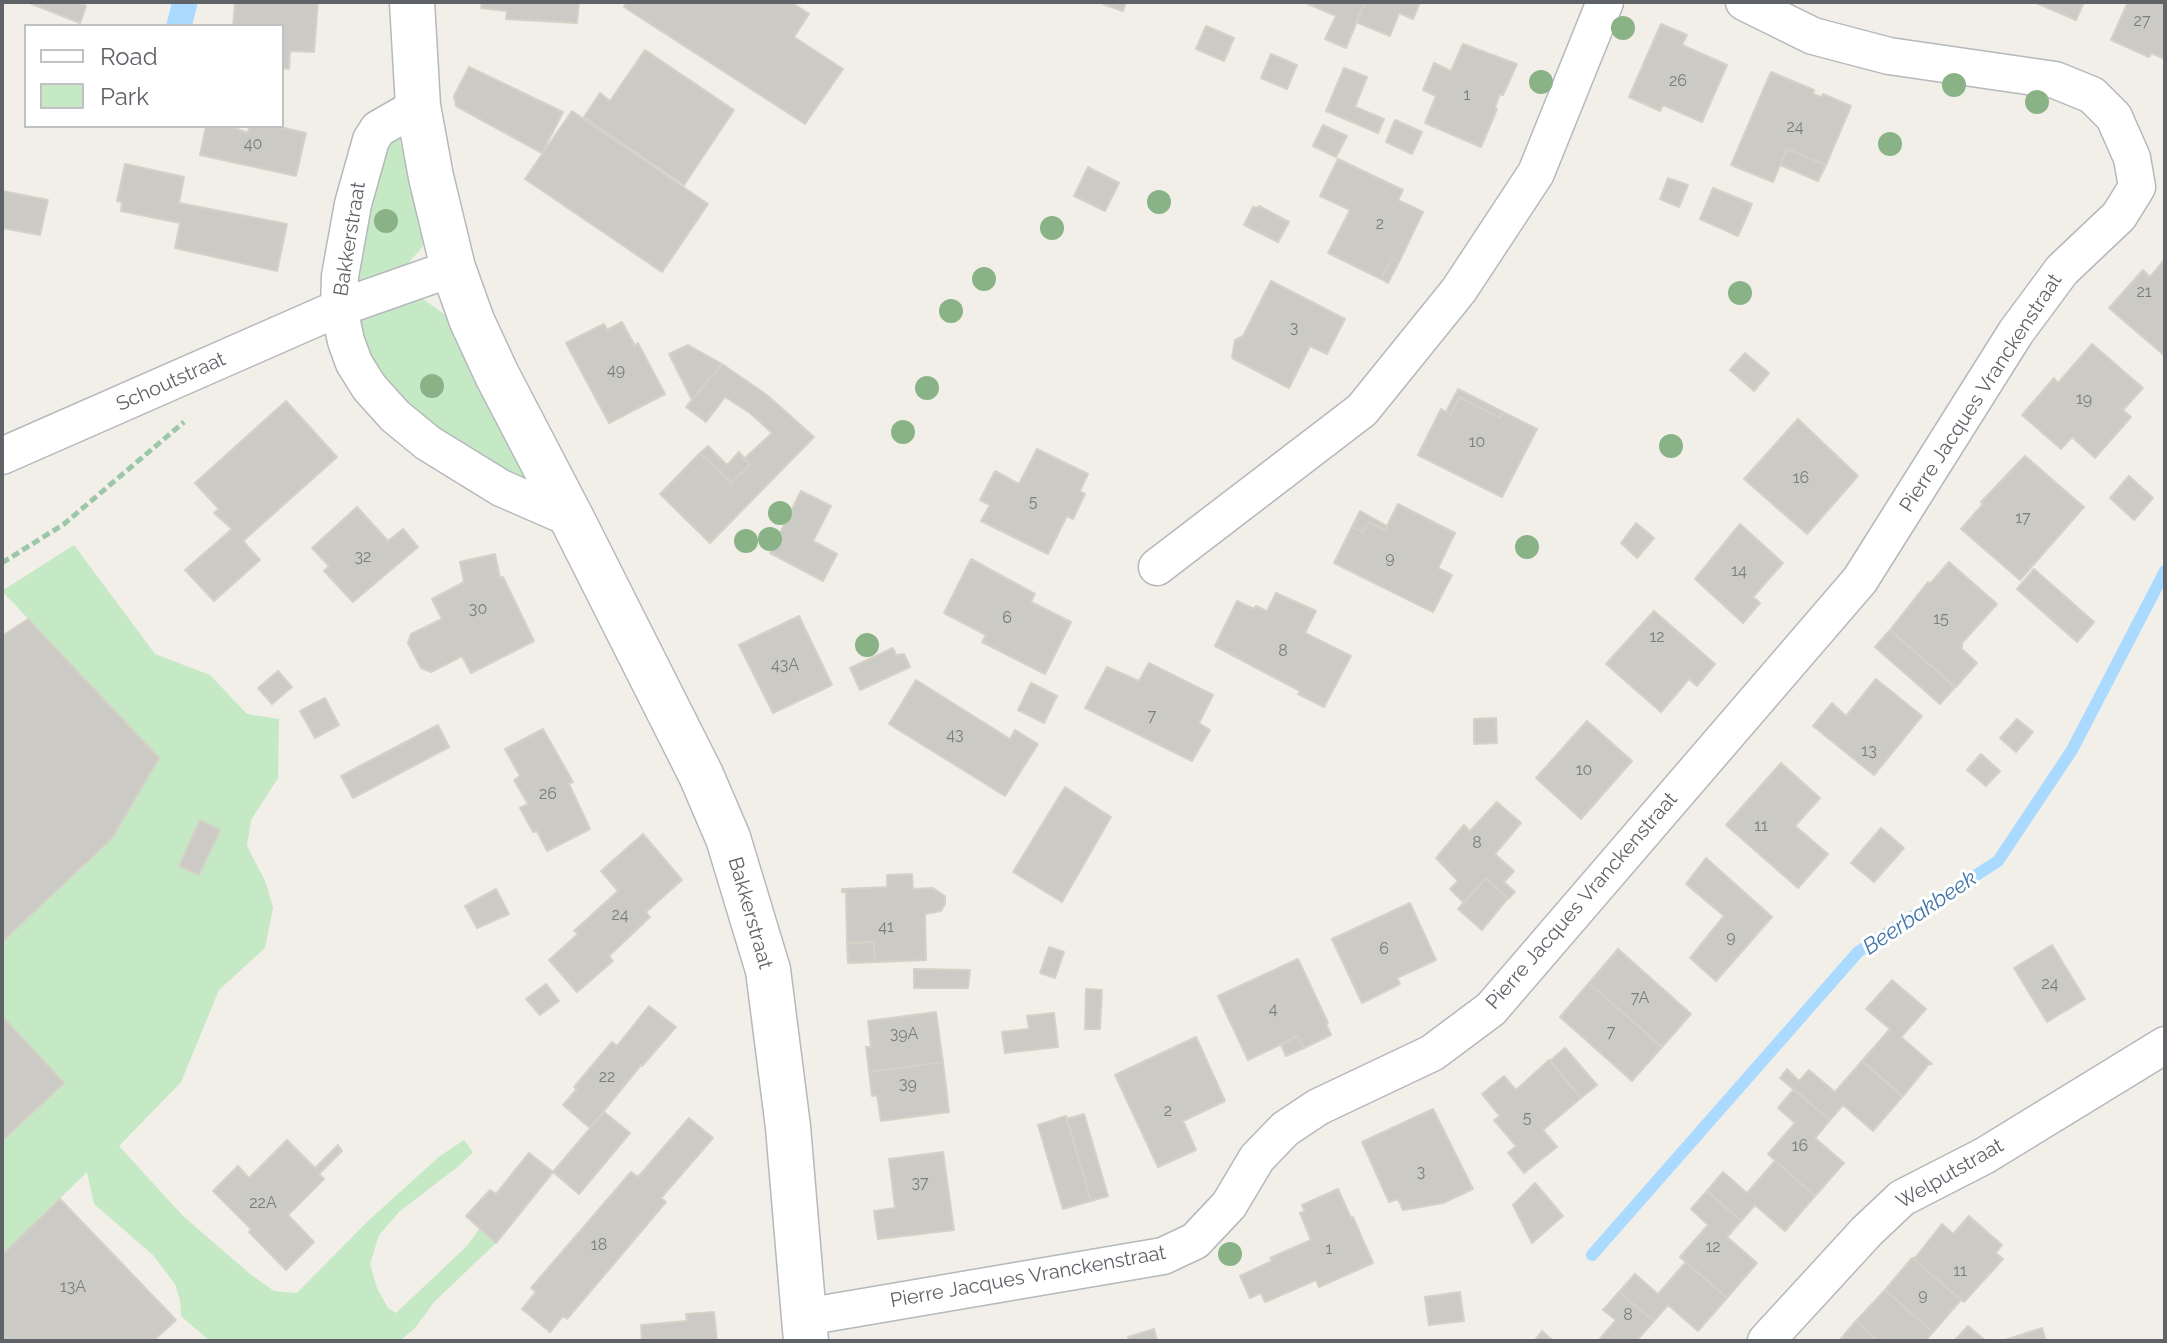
<!DOCTYPE html>
<html>
<head>
<meta charset="utf-8">
<style>
  body { margin:0 }
  #map { position:relative; width:2167px; height:1343px; overflow:hidden; background:#f1efe8; font-family:Raleway,sans-serif }
  canvas { display:block }
  .frame { position:absolute; inset:0; border:4px solid #5f6368; pointer-events:none }
  .legend { position:absolute; left:24px; top:24px; width:260px; height:104px; box-sizing:border-box; background:#fff; border:2px solid #bfc1c3; margin:0; padding:10px 14px; list-style:none; font-size:24px; color:#5f6368 }
  .legend li { display:flex; align-items:center; gap:16px; height:40px }
  .legend b { width:40px; border:2px solid #bfc1c3 }
</style>
</head>
<body>
<div id="map">
<canvas width="2167" height="1343"></canvas>
<div class="frame"></div>
<ul class="legend">
<li><b style="height:10px;background:#fff"></b>Road</li>
<li><b style="height:22px;background:#c5e8c5"></b>Park</li>
</ul>
</div>
<script>
const c = document.querySelector('canvas').getContext('2d');
c.lineJoin = 'round';
function fillPath(path, color) {
  c.fillStyle = color;
  c.fill(path, 'evenodd');
}
function toPath(rows) {
  const path = new Path2D();
  for (const r of rows) {
    path.moveTo(r[0], r[1]);
    for (let i = 2; i < r.length; i += 2) path.lineTo(r[i], r[i + 1]);
  }
  return path;
}
function strokePath(path, color, width, dash) {
  c.strokeStyle = color;
  c.lineWidth = width;
  c.lineCap = dash ? 'butt' : 'round';
  c.setLineDash(dash || []);
  c.stroke(path);
}
function label(font, color, halo, rows, align = 'center') {
  c.font = font + ' Raleway,sans-serif';
  c.lineWidth = 6;
  c.setLineDash([]);
  c.textBaseline = 'middle';
  c.strokeStyle = halo;
  c.fillStyle = color;
  for (const [text, x, y, turn = 0] of rows) {
    c.save();
    c.translate(x, y);
    c.rotate((+turn || 0) * Math.PI / 180);
    c.textAlign = isNaN(turn) ? turn : align;
    if (halo) c.strokeText(text, 0, 0);
    c.fillText(text, 0, 0);
    c.restore();
  }
}
fillPath(toPath([
  [398,132,424,245,404,268,350,286,374,163],
  [412,299,423,299,448,317,476,381,526,478,524,483,507,478,385,392,351,318],
  [74,545,155,654,210,675,247,714,279,719,278,778,251,820,247,846,266,883,273,908,265,948,219,990,181,1082,119,1146,183,1216,250,1274,274,1291,297,1293,369,1220,440,1156,464,1140,473,1152,460,1165,399,1212,379,1235,370,1264,377,1288,388,1308,396,1313,467,1246,480,1228,496,1243,434,1302,415,1328,400,1341,210,1341,181,1316,180,1300,175,1284,153,1255,94,1204,87,1172,2,1255,2,1141,64,1083,2,1016,2,942,112,838,159,758,2,591]
]), '#c5e8c5');
fillPath(toPath([
  [172,2,198,2,192,26,166,26]
]), '#aadaff');
strokePath(toPath([
  [1592,1255,1858,952,1998,861,2072,750,2165,571]
]), '#aadaff', 12);
const building = toPath([
  [27,2,76,2,86,6,80,23,27,2],
  [235,2,318,2,314,52,290,51,289,69,282,68,282,26,233,26,235,2],
  [482,2,579,2,577,23,506,19,507,11,481,8,482,2],
  [627,2,791,2,809,14,794,37,843,69,805,124,624,7,627,2],
  [1104,2,1126,2,1123,11,1103,4,1104,2],
  [1309,2,1365,2,1346,48,1325,39,1336,16,1308,4,1309,2],
  [1365,2,1420,2,1413,19,1399,13,1390,36,1356,22,1365,2],
  [2034,2,2084,2,2076,20,2034,2],
  [2128,2,2165,2,2165,59,2151,53,2149,57,2111,40,2128,2],
  [1661,24,1687,35,1682,45,1727,65,1702,122,1663,105,1660,111,1629,97,1661,24],
  [1206,26,1234,38,1224,61,1196,49,1206,26],
  [1463,44,1517,64,1503,95,1500,94,1495,107,1497,109,1481,147,1425,123,1436,96,1423,90,1434,63,1451,71,1463,44],
  [645,50,734,110,684,185,584,117,600,93,610,101,645,50],
  [1271,54,1297,65,1287,89,1261,78,1271,54],
  [469,67,563,112,542,153,456,106,454,96,469,67],
  [1344,68,1367,77,1355,107,1384,119,1378,133,1326,111,1344,68],
  [1771,72,1814,90,1813,94,1822,97,1823,94,1851,106,1826,165,1787,149,1773,182,1731,165,1771,72],
  [572,111,708,204,662,272,525,179,572,111],
  [1395,120,1422,132,1412,154,1386,142,1395,120],
  [1323,125,1347,136,1336,157,1313,146,1323,125],
  [206,126,229,126,248,133,249,126,276,126,306,133,296,176,200,155,206,126],
  [1787,149,1826,165,1818,181,1780,165,1787,149],
  [1338,159,1403,190,1398,200,1423,212,1399,262,1392,258,1381,279,1328,253,1350,210,1320,196,1338,159],
  [125,164,184,177,179,203,287,224,277,271,175,248,180,223,121,211,122,202,117,201,125,164],
  [1088,167,1119,183,1105,211,1074,196,1088,167],
  [1668,178,1688,185,1679,207,1660,199,1668,178],
  [1713,188,1752,204,1738,236,1700,219,1713,188],
  [2,191,48,200,40,235,2,228,2,191],
  [1259,206,1289,222,1278,242,1244,225,1253,207,1257,208,1259,206],
  [1392,258,1399,262,1388,283,1381,279,1392,258],
  [2165,259,2165,356,2109,308,2143,270,2150,277,2165,259],
  [1271,281,1345,319,1327,354,1310,346,1289,388,1232,358,1235,340,1243,336,1271,281],
  [622,322,635,346,638,343,665,394,609,423,566,343,604,324,607,330,622,322],
  [2092,344,2143,388,2123,410,2131,417,2095,458,2072,437,2061,449,2022,415,2054,378,2058,383,2092,344],
  [688,345,722,364,692,400,669,354,688,345],
  [1745,353,1769,373,1754,391,1730,370,1745,353],
  [722,364,767,395,814,437,710,543,660,494,700,453,731,483,750,465,744,459,772,433,750,413,725,397,706,422,686,407,722,364],
  [1458,389,1503,412,1500,418,1460,397,1451,415,1446,412,1458,389],
  [1460,397,1500,418,1503,412,1537,429,1502,497,1418,455,1441,409,1451,415,1460,397],
  [286,401,337,457,243,541,260,560,214,601,185,570,232,529,214,513,219,509,195,483,286,401],
  [1798,419,1858,476,1807,534,1744,479,1798,419],
  [708,446,727,465,739,452,750,465,731,483,700,453,708,446],
  [1037,449,1088,474,1080,491,1085,494,1073,519,1067,516,1048,554,981,521,990,505,980,500,995,471,1019,484,1037,449],
  [2025,456,2084,507,2020,580,1961,529,1983,504,1981,502,2025,456],
  [2129,476,2153,498,2134,520,2110,498,2129,476],
  [801,491,831,506,813,541,837,554,823,581,770,553,801,491],
  [1398,504,1455,533,1438,568,1452,575,1433,612,1334,563,1352,527,1363,532,1368,522,1385,530,1398,504],
  [357,507,388,541,403,529,418,547,353,602,324,571,329,566,312,548,357,507],
  [1360,511,1387,526,1385,530,1368,522,1363,532,1352,527,1360,511],
  [1636,523,1654,538,1637,558,1621,543,1636,523],
  [1740,524,1783,563,1753,597,1760,603,1743,623,1695,579,1740,524],
  [495,554,500,578,503,577,534,641,471,673,462,656,431,672,421,668,408,643,411,634,442,619,432,599,464,582,460,562,495,554],
  [971,559,1035,594,1031,602,1071,622,1045,674,982,642,986,635,944,613,971,559],
  [1949,562,1997,604,1962,643,1962,649,1977,663,1956,687,1890,630,1928,582,1930,584,1949,562],
  [2034,569,2094,622,2077,642,2017,589,2034,569],
  [1276,593,1316,611,1305,633,1351,656,1324,707,1298,694,1300,691,1215,646,1237,601,1254,609,1256,606,1267,611,1276,593],
  [1654,611,1715,664,1697,686,1689,679,1661,712,1606,664,1654,611],
  [799,616,832,685,773,713,739,645,799,616],
  [28,619,159,758,112,838,2,942,2,636,28,619],
  [1890,630,1955,687,1940,704,1875,647,1890,630],
  [893,648,896,655,904,654,910,667,860,690,850,668,893,648],
  [1149,663,1213,695,1199,723,1210,730,1192,761,1085,708,1107,667,1139,681,1149,663],
  [278,671,292,687,272,704,258,688,278,671],
  [1876,679,1922,716,1874,775,1813,726,1832,703,1846,716,1876,679],
  [916,680,1010,739,1015,730,1038,744,1005,796,889,724,916,680],
  [1031,683,1057,696,1044,723,1018,710,1031,683],
  [325,698,339,725,315,738,300,711,325,698],
  [1496,718,1497,743,1474,744,1474,719,1496,718],
  [2017,719,2033,732,2016,752,2000,738,2017,719],
  [1587,721,1632,761,1581,819,1536,778,1587,721],
  [438,725,449,747,353,798,341,776,438,725],
  [543,729,573,782,569,784,590,829,547,851,537,831,533,832,520,808,528,804,514,780,520,776,505,749,543,729],
  [1981,754,2000,771,1986,786,1967,770,1981,754],
  [1781,763,1820,798,1795,826,1828,854,1798,888,1726,825,1781,763],
  [1065,787,1111,817,1062,902,1013,872,1065,787],
  [1497,802,1521,823,1495,854,1514,871,1504,882,1515,892,1508,899,1486,878,1464,903,1450,889,1458,881,1436,858,1464,825,1470,831,1497,802],
  [200,820,220,830,199,875,179,866,200,820],
  [1881,828,1904,848,1874,882,1851,863,1881,828],
  [643,834,682,880,646,912,650,917,609,956,613,961,577,992,549,960,578,934,574,931,618,891,601,871,643,834],
  [1706,858,1772,917,1716,981,1690,958,1724,916,1686,884,1706,858],
  [912,874,913,889,933,888,945,896,945,904,941,911,925,914,926,960,875,962,874,942,847,943,846,892,842,892,842,889,887,887,887,875,912,874],
  [1486,878,1508,898,1482,930,1458,909,1486,878],
  [496,889,509,914,477,928,465,906,496,889],
  [1410,903,1436,960,1397,978,1400,984,1362,1003,1332,939,1410,903],
  [874,942,875,962,848,963,847,943,874,942],
  [2052,945,2085,999,2047,1022,2014,968,2052,945],
  [1049,947,1064,952,1055,978,1040,973,1049,947],
  [1618,949,1691,1014,1662,1047,1589,983,1618,949],
  [1298,959,1328,1023,1326,1024,1331,1035,1304,1048,1298,1036,1248,1060,1218,996,1298,959],
  [914,969,970,970,968,988,914,988,914,969],
  [1892,980,1926,1009,1901,1037,1932,1064,1929,1064,1903,1096,1862,1061,1890,1029,1866,1009,1892,980],
  [1589,983,1662,1047,1632,1081,1560,1017,1589,983],
  [546,984,559,1001,540,1015,526,999,546,984],
  [1086,989,1102,990,1100,1029,1085,1029,1086,989],
  [649,1006,676,1027,642,1066,641,1065,590,1128,563,1105,577,1089,574,1087,612,1042,617,1046,649,1006],
  [936,1012,943,1062,869,1072,866,1047,871,1047,868,1021,936,1012],
  [1054,1013,1058,1047,1005,1053,1002,1032,1029,1029,1027,1016,1054,1013],
  [2,1016,64,1083,2,1141,2,1016],
  [1298,1036,1304,1048,1286,1056,1281,1045,1298,1036],
  [1196,1037,1225,1101,1183,1121,1196,1150,1158,1167,1115,1075,1196,1037],
  [1565,1048,1597,1085,1581,1098,1550,1061,1565,1048],
  [1549,1060,1581,1098,1543,1130,1557,1147,1524,1173,1508,1153,1516,1146,1494,1120,1500,1116,1482,1094,1504,1076,1516,1090,1549,1060],
  [1862,1061,1902,1097,1873,1131,1843,1105,1830,1120,1780,1078,1787,1069,1799,1081,1809,1070,1835,1092,1862,1061],
  [943,1062,949,1112,881,1121,877,1095,872,1096,869,1072,943,1062],
  [1794,1089,1830,1120,1815,1138,1844,1163,1815,1196,1768,1154,1795,1123,1778,1108,1794,1089],
  [1433,1109,1473,1189,1443,1203,1403,1210,1398,1199,1389,1202,1362,1142,1433,1109],
  [604,1112,630,1133,579,1194,553,1172,604,1112],
  [1084,1114,1108,1196,1091,1201,1067,1119,1084,1114],
  [1066,1116,1091,1201,1063,1209,1038,1125,1066,1116],
  [689,1118,713,1138,661,1198,666,1202,567,1319,563,1316,550,1332,522,1309,536,1292,531,1288,631,1172,638,1177,689,1118],
  [287,1140,315,1168,338,1145,342,1151,319,1174,324,1179,288,1215,314,1242,286,1270,249,1232,251,1229,213,1191,238,1166,249,1178,287,1140],
  [943,1152,954,1230,878,1239,874,1211,895,1208,889,1159,943,1152],
  [529,1153,553,1172,496,1243,466,1216,490,1190,496,1194,529,1153],
  [1775,1161,1815,1196,1785,1231,1755,1205,1741,1221,1707,1191,1723,1172,1747,1193,1775,1161],
  [1535,1183,1563,1216,1532,1243,1513,1205,1535,1183],
  [1338,1189,1351,1218,1353,1217,1373,1263,1319,1287,1316,1280,1265,1302,1261,1293,1250,1298,1240,1276,1272,1261,1270,1258,1311,1240,1300,1213,1305,1211,1302,1205,1338,1189],
  [1707,1191,1741,1221,1727,1237,1757,1263,1727,1298,1680,1257,1708,1225,1691,1209,1707,1191],
  [60,1199,176,1320,153,1341,2,1341,2,1255,60,1199],
  [1969,1216,2002,1245,1996,1253,2003,1259,1964,1302,1912,1258,1915,1258,1942,1224,1953,1234,1969,1216],
  [1912,1258,1961,1300,1933,1332,1885,1290,1912,1258],
  [1686,1262,1727,1298,1698,1331,1668,1305,1654,1321,1619,1292,1635,1274,1658,1294,1686,1262],
  [1885,1290,1933,1332,1925,1341,1878,1341,1856,1321,1885,1290],
  [1460,1292,1464,1321,1429,1325,1425,1297,1460,1292],
  [1619,1292,1654,1321,1638,1339,1641,1341,1598,1341,1616,1320,1603,1310,1619,1292],
  [714,1312,717,1341,642,1341,641,1325,687,1321,686,1314,714,1312],
  [1856,1321,1878,1341,1839,1341,1856,1321],
  [1968,1326,1986,1341,1954,1341,1968,1326],
  [2042,1328,2046,1341,2005,1341,2005,1340,2042,1328],
  [1154,1329,1157,1341,1129,1341,1128,1337,1154,1329],
  [1542,1331,1550,1338,1554,1341,1534,1341,1542,1331]
]);
fillPath(building, '#cccac5');
strokePath(building, '#d6d1c6', 2);
const minor = toPath([
  [418,106,378,129,371,140,353,204,340,276,339,308,346,341,354,363,369,387,395,416,428,443,501,488,572,519],
  [2,456,339,308,453,268],
  [1157,567,1362,410,1459,290,1536,173,1605,2],
  [805,1317,1163,1256,1195,1241,1229,1205,1257,1158,1285,1129,1318,1107,1432,1053,1491,1009,1860,580,2016,332,2062,270,2119,216,2137,187,2132,158,2114,117,2092,95,2055,80,1889,56,1813,36,1744,2],
  [1766,1341,1867,1231,1902,1198,1984,1156,2165,1045]
]);
const tertiary = toPath([
  [412,2,418,106,431,177,453,268,472,321,497,375,572,519,701,775,728,838,768,970,788,1127,806,1341]
]);
strokePath(minor, '#b5b8bc', 39);
strokePath(tertiary, '#b5b8bc', 47);
strokePath(toPath([
  [2,563,64,524,184,422]
]), '#9cc7a9', 5, [8, 4]);
strokePath(minor, '#fff', 36);
strokePath(tertiary, '#fff', 44);
c.fillStyle = '#89b387';
for (const [x, y] of [
  [1623,28],
  [1541,82],
  [1954,85],
  [2037,102],
  [1890,144],
  [1159,202],
  [386,221],
  [1052,228],
  [984,279],
  [1740,293],
  [951,311],
  [432,386],
  [927,388],
  [903,432],
  [1671,446],
  [780,513],
  [770,539],
  [746,541],
  [1527,547],
  [867,645],
  [1230,1254]
]) {
  c.beginPath();
  c.arc(x, y, 12, 0, 2 * Math.PI);
  c.fill();
}
label('16px', '#7a7d7f', null, [
  ["27",2142,21],
  ["26",1678,81],
  ["1",1467,95],
  ["24",1795,127],
  ["40",253,144],
  ["2",1380,224],
  ["21",2144,292],
  ["3",1294,328],
  ["49",616,370],
  ["19",2084,399],
  ["10",1477,442],
  ["16",1801,478],
  ["5",1033,502],
  ["17",2023,518],
  ["32",363,557],
  ["9",1390,558],
  ["14",1739,571],
  ["30",478,609],
  ["6",1007,618],
  ["15",1941,619],
  ["12",1657,637],
  ["8",1283,651],
  ["43A",785,665],
  ["7",1152,716],
  ["43",955,735],
  ["13",1869,751],
  ["10",1584,770],
  ["26",548,794],
  ["11",1761,826],
  ["8",1477,843],
  ["24",620,915],
  ["41",886,927],
  ["9",1731,937],
  ["6",1384,949],
  ["24",2050,984],
  ["7A",1640,998],
  ["4",1273,1009],
  ["7",1611,1032],
  ["39A",904,1034],
  ["22",607,1077],
  ["39",908,1084],
  ["2",1168,1111],
  ["5",1527,1118],
  ["16",1800,1146],
  ["3",1421,1172],
  ["37",920,1183],
  ["22A",263,1203],
  ["18",599,1245],
  ["12",1713,1247],
  ["1",1329,1249],
  ["11",1960,1271],
  ["13A",73,1287],
  ["9",1923,1295],
  ["8",1628,1315]
]);
label('20px', '#5f6368', '#fff', [
  ["Bakkerstraat",350,239,-81],
  ["Schoutstraat",171,382,-24],
  ["Pierre Jacques Vranckenstraat",1981,393,-57],
  ["Pierre Jacques Vranckenstraat",1582,901,-49],
  ["Bakkerstraat",750,913,74],
  ["Welputstraat",1950,1174,-30],
  ["Pierre Jacques Vranckenstraat",1028,1277,-10]
]);
label('italic 22px', '#4174aa', '#fff', [
  ["Beerbakbeek",1920,913,-34]
]);
</script>
</body>
</html>
